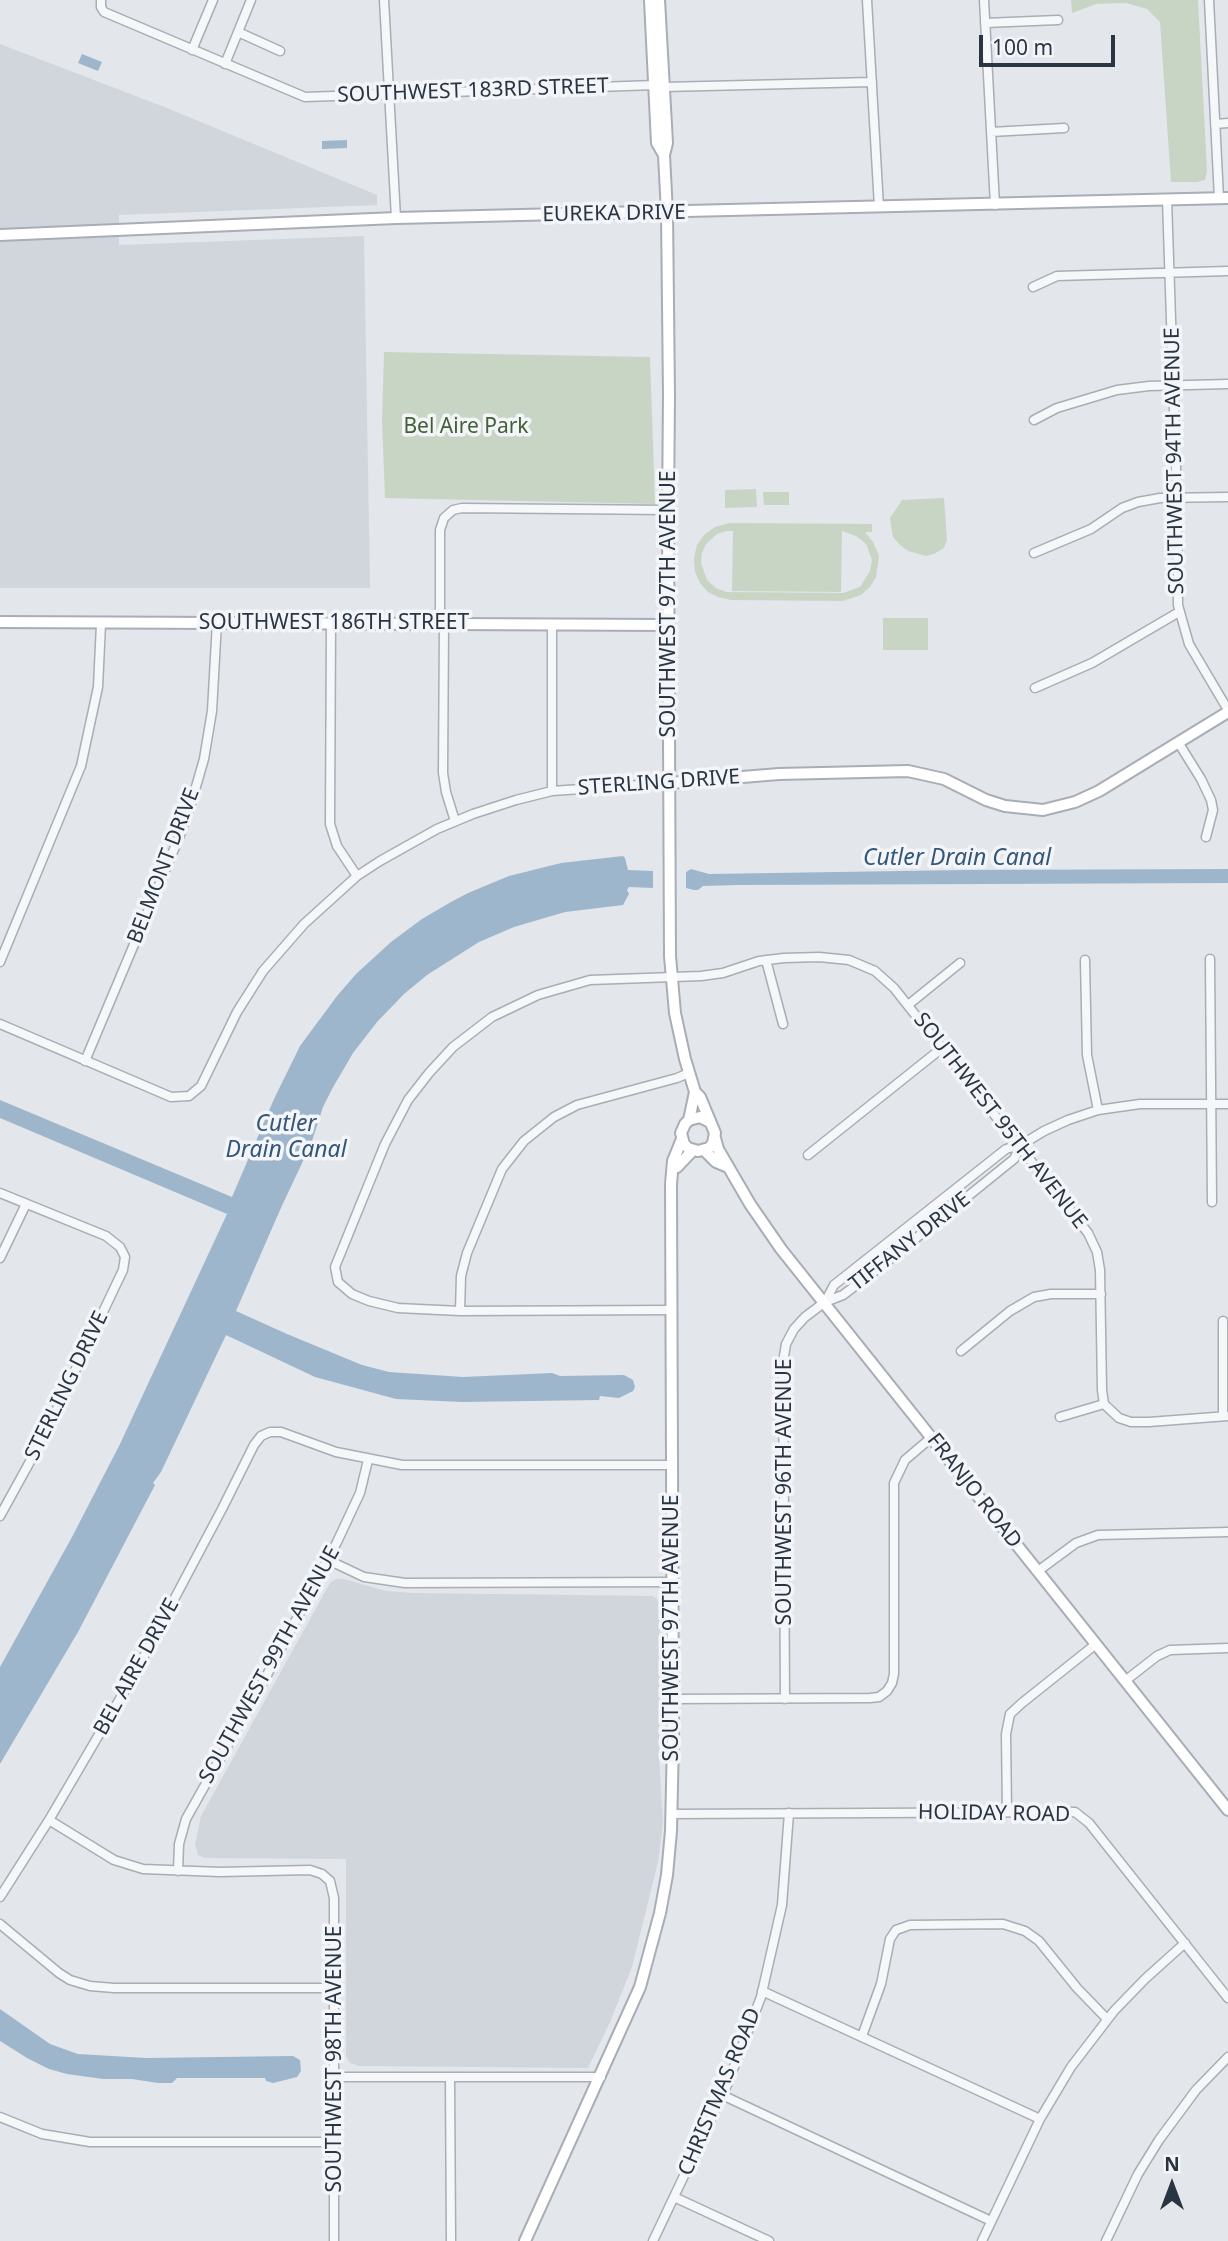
<!DOCTYPE html>
<html>
<head>
<meta charset="utf-8">
<style>
  body { margin:0 }
  #map { position:relative; width:1228px; height:2241px; overflow:hidden; background:#e3e6eb; font-family:"Noto Sans",sans-serif }
  canvas { display:block }
  .north { position:absolute; left:1137px; top:2150px; width:70px; height:70px; -webkit-text-stroke:5px #f3f5f8; paint-order:stroke; rotate:0deg; font-size:19px; font-weight:700; line-height:28px; text-align:center; color:#2a3544 }
  .north::after { content:''; display:block; margin:auto; width:24px; height:32px; background:#2a3544; clip-path:polygon(50% 0,100% 100%,50% 72%,0 100%) }
  .scale { position:absolute; left:979px; top:35px; width:136px; height:32px; box-sizing:border-box; border:4px solid #2a3544; border-top:0; padding-left:9px; font-size:21px; line-height:24px; white-space:nowrap; color:#2a3544; -webkit-text-stroke:5px #f3f5f8; paint-order:stroke }
</style>
</head>
<body>
<div id="map">
<canvas width="1228" height="2241"></canvas>
<div class="north">N</div>
<div class="scale">100 m</div>
</div>
<script>
const c = document.querySelector('canvas').getContext('2d');
c.lineJoin = 'round';
function fillPath(path, color) {
  c.fillStyle = color;
  c.fill(path, 'evenodd');
}
function toPath(rows) {
  const path = new Path2D();
  for (const r of rows) {
    path.moveTo(r[0], r[1]);
    for (let i = 2; i < r.length; i += 2) path.lineTo(r[i], r[i + 1]);
  }
  return path;
}
function strokePath(path, color, width, dash) {
  c.strokeStyle = color;
  c.lineWidth = width;
  c.lineCap = dash ? 'butt' : 'round';
  c.setLineDash(dash || []);
  c.stroke(path);
}
function label(font, color, halo, rows, align = 'center') {
  c.font = font + ' "Noto Sans",sans-serif';
  c.lineWidth = 7;
  c.setLineDash([]);
  c.textBaseline = 'middle';
  c.strokeStyle = halo;
  c.fillStyle = color;
  for (const [text, x, y, turn = 0] of rows) {
    c.save();
    c.translate(x, y);
    c.rotate((+turn || 0) * Math.PI / 180);
    c.textAlign = isNaN(turn) ? turn : align;
    if (halo) c.strokeText(text, 0, 0);
    c.fillText(text, 0, 0);
    c.restore();
  }
}
fillPath(toPath([
  [0,44,167,108,377,195,377,205,119,215,119,245,364,236,370,588,0,588],
  [336,1579,344,1579,386,1591,413,1593,652,1596,657,1599,660,1604,659,1758,663,1822,658,1862,632,1967,610,2022,588,2068,359,2066,350,2063,346,2056,346,1859,205,1858,198,1855,195,1844,201,1816,330,1583]
]), '#d1d6dd');
fillPath(toPath([
  [1071,0,1198,0,1207,171,1205,180,1197,182,1171,182,1160,22,1147,9,1126,3,1096,4,1072,13],
  [384,352,650,357,655,504,385,498,382,421],
  [756,489,757,507,725,508,725,490],
  [763,492,789,492,789,505,764,505],
  [944,498,947,540,944,548,934,554,926,556,908,551,900,545,893,537,890,518,902,500],
  [730,523,872,524,872,532,865,532,873,542,879,556,876,577,870,587,861,595,843,601,731,600,718,597,708,592,700,583,695,572,694,558,697,545,704,535,715,527],
  [726,531,733,531,732,591,841,592,842,531,856,536,866,544,872,560,870,571,860,587,843,593,726,592,716,588,707,580,701,563,702,553,706,544,717,534],
  [883,618,928,618,928,650,883,650]
]), '#c9d5c4');
fillPath(toPath([
  [82,54,102,62,98,71,78,63],
  [347,140,347,148,322,149,322,141],
  [623,856,625,858,628,870,653,871,653,888,629,887,627,890,629,894,623,905,565,912,514,927,479,942,427,975,404,994,377,1022,353,1053,332,1089,323,1107,311,1144,280,1210,236,1311,287,1334,362,1365,389,1372,463,1377,552,1373,560,1376,624,1375,633,1380,635,1387,633,1391,619,1398,600,1396,599,1400,462,1402,396,1399,315,1377,226,1335,161,1472,153,1483,155,1485,78,1632,0,1764,0,1667,72,1537,120,1444,227,1214,0,1118,0,1100,232,1197,274,1099,300,1046,337,996,356,974,391,942,422,919,451,902,468,893,509,876,561,863],
  [691,869,709,874,965,870,1228,869,1228,883,738,885,703,886,698,890,694,890,686,888,686,872],
  [0,2009,50,2044,78,2054,146,2058,293,2056,300,2060,301,2071,297,2077,273,2083,266,2081,265,2078,177,2078,172,2083,158,2083,132,2079,103,2079,67,2074,49,2069,27,2058,0,2041]
]), '#9db6cc');
const street = toPath([
  [101,0,101,7,104,12,305,97,655,85,664,87,872,82],
  [384,0,396,218],
  [867,0,879,207],
  [984,0,995,205],
  [1209,0,1219,198],
  [985,23,1058,20],
  [238,32,280,51],
  [192,50,213,0],
  [225,64,251,0],
  [1215,124,1228,123],
  [991,132,1064,128],
  [1167,200,1177,498,1178,605,1189,644,1228,710],
  [1033,287,1057,276,1228,271],
  [1034,420,1057,408,1117,390,1149,386,1228,384],
  [1034,553,1091,529,1122,508,1138,502,1160,498,1228,497],
  [331,623,330,824,337,846,357,876],
  [440,624,440,530,444,518,453,510,462,508,668,510],
  [444,624,443,773,446,792,455,821],
  [1035,688,1092,663,1179,612],
  [1178,742,1201,779,1211,800,1213,810,1206,837],
  [552,791,552,625],
  [1210,959,1212,1202],
  [766,960,783,1024],
  [1085,960,1087,1055,1098,1110],
  [0,962,81,766,98,687,101,624],
  [908,1005,960,963],
  [0,1024,171,1097,189,1096,201,1086,237,1012,263,971,304,924,357,876,380,861,437,829,473,814,516,800,552,791,669,783],
  [85,1061,180,835,191,804,204,759,212,711,217,622],
  [808,1155,942,1048],
  [0,1193,106,1236,120,1247,125,1257,123,1270,44,1436,0,1516],
  [0,1258,26,1204],
  [825,1302,834,1285,1006,1149,1021,1145,1044,1131,1068,1120,1098,1110,1140,1104,1228,1104],
  [672,1310,460,1311,398,1308,369,1301,352,1294,338,1282,335,1267,385,1144,408,1100,429,1073,453,1047,492,1017,538,995,590,980,701,976,723,973,759,961,784,958,819,957,849,960,875,971,894,988,1088,1233,1097,1252,1100,1270,1102,1390,1104,1404],
  [460,1311,461,1276,467,1253,502,1169,524,1141,554,1117,577,1105,677,1078,689,1073],
  [1223,1321,1223,1416],
  [961,1351,1010,1311,1034,1297,1051,1294,1101,1294],
  [1104,1404,1119,1418,1131,1422,1149,1422,1228,1416],
  [1060,1417,1104,1404],
  [328,1560,364,1577,405,1583,672,1582],
  [1038,1571,1076,1543,1098,1535,1228,1532],
  [1125,1681,1157,1656,1170,1650,1228,1648],
  [673,1699,870,1698,879,1697,887,1691,892,1683,894,1674,894,1483,905,1460,932,1437],
  [785,1699,783,1362,786,1344,794,1329,805,1317,825,1302,843,1295,889,1260,1014,1159,1021,1145],
  [1007,1812,1006,1734,1010,1714,1022,1703,1096,1644],
  [671,1814,1075,1812,1089,1823,1228,1998],
  [49,1820,114,1860,143,1869,220,1872,310,1870,322,1874,330,1881,334,1898,334,2241],
  [178,1871,179,1844,186,1819,268,1673,337,1542,360,1493,368,1460],
  [0,1897,49,1820,135,1673,222,1509,254,1445,261,1436,270,1432,281,1432,336,1452,402,1465,671,1465],
  [0,1924,59,1973,70,1980,90,1986,114,1988,334,1988],
  [762,1991,1040,2119],
  [862,2036,881,1984,890,1939,896,1930,910,1925,1003,1924,1025,1931,1039,1941,1077,1988,1107,2019],
  [335,2077,601,2077],
  [450,2077,451,2241],
  [722,2095,991,2221],
  [0,2117,42,2134,90,2142,335,2142],
  [674,2197,769,2241],
  [653,2241,727,2085,761,1997,782,1905,789,1813],
  [982,2241,1040,2119,1071,2067,1114,2011,1145,1979,1185,1943],
  [1106,2241,1138,2174,1159,2140,1196,2090,1228,2057]
]);
const secondary = toPath([
  [650,0,657,143,664,155],
  [659,0,667,143,664,155,667,213,669,396,668,510,670,956,675,1013,685,1059,695,1092,700,1097,715,1133,713,1143,709,1148,698,1151,688,1148,684,1144,681,1133,685,1124,689,1120,700,1117,710,1122],
  [0,235,396,218,1228,198],
  [0,622,669,625],
  [669,783,779,774,908,771,944,779,986,800,1005,806,1043,810,1075,802,1099,791,1228,712],
  [689,1120,695,1092],
  [715,1138,718,1149,750,1204,781,1249,1228,1810],
  [704,1150,716,1162,728,1167],
  [674,1167,677,1167,693,1150],
  [525,2241,640,1987,660,1913,667,1875,671,1831,673,1740,671,1184,673,1161,682,1139]
]);
strokePath(street, '#a8adb6', 11);
strokePath(secondary, '#a8adb6', 14);
strokePath(street, '#f6f7f9', 8);
strokePath(secondary, '#fff', 10);
label('21px', '#2a3544', '#f3f5f8', [
  ["SOUTHWEST 183RD STREET",473,91,-2],
  ["EUREKA DRIVE",614,214,-1],
  ["SOUTHWEST 94TH AVENUE",1175,461,-91],
  ["SOUTHWEST 97TH AVENUE",669,604,-90],
  ["SOUTHWEST 186TH STREET",334,623],
  ["STERLING DRIVE",659,783,-4],
  ["BELMONT DRIVE",164,866,-69],
  ["SOUTHWEST 95TH AVENUE",1000,1121,52],
  ["TIFFANY DRIVE",910,1242,-38],
  ["STERLING DRIVE",67,1386,-64],
  ["FRANJO ROAD",974,1491,52],
  ["SOUTHWEST 96TH AVENUE",785,1492,-90],
  ["SOUTHWEST 97TH AVENUE",672,1628,-90],
  ["SOUTHWEST 99TH AVENUE",270,1665,-61],
  ["BEL AIRE DRIVE",137,1667,-61],
  ["HOLIDAY ROAD",994,1814,1],
  ["SOUTHWEST 98TH AVENUE",335,2059,-90],
  ["CHRISTMAS ROAD",720,2092,-67]
]);
label('21px', '#416037', '#f3f5f8', [
  ["Bel Aire Park",466,427]
]);
label('italic 23px', '#335679', '#f3f5f8', [
  ["Cutler Drain Canal",957,858],
  ["Cutler",286,1124],
  ["Drain Canal",286,1150]
]);
</script>
</body>
</html>
